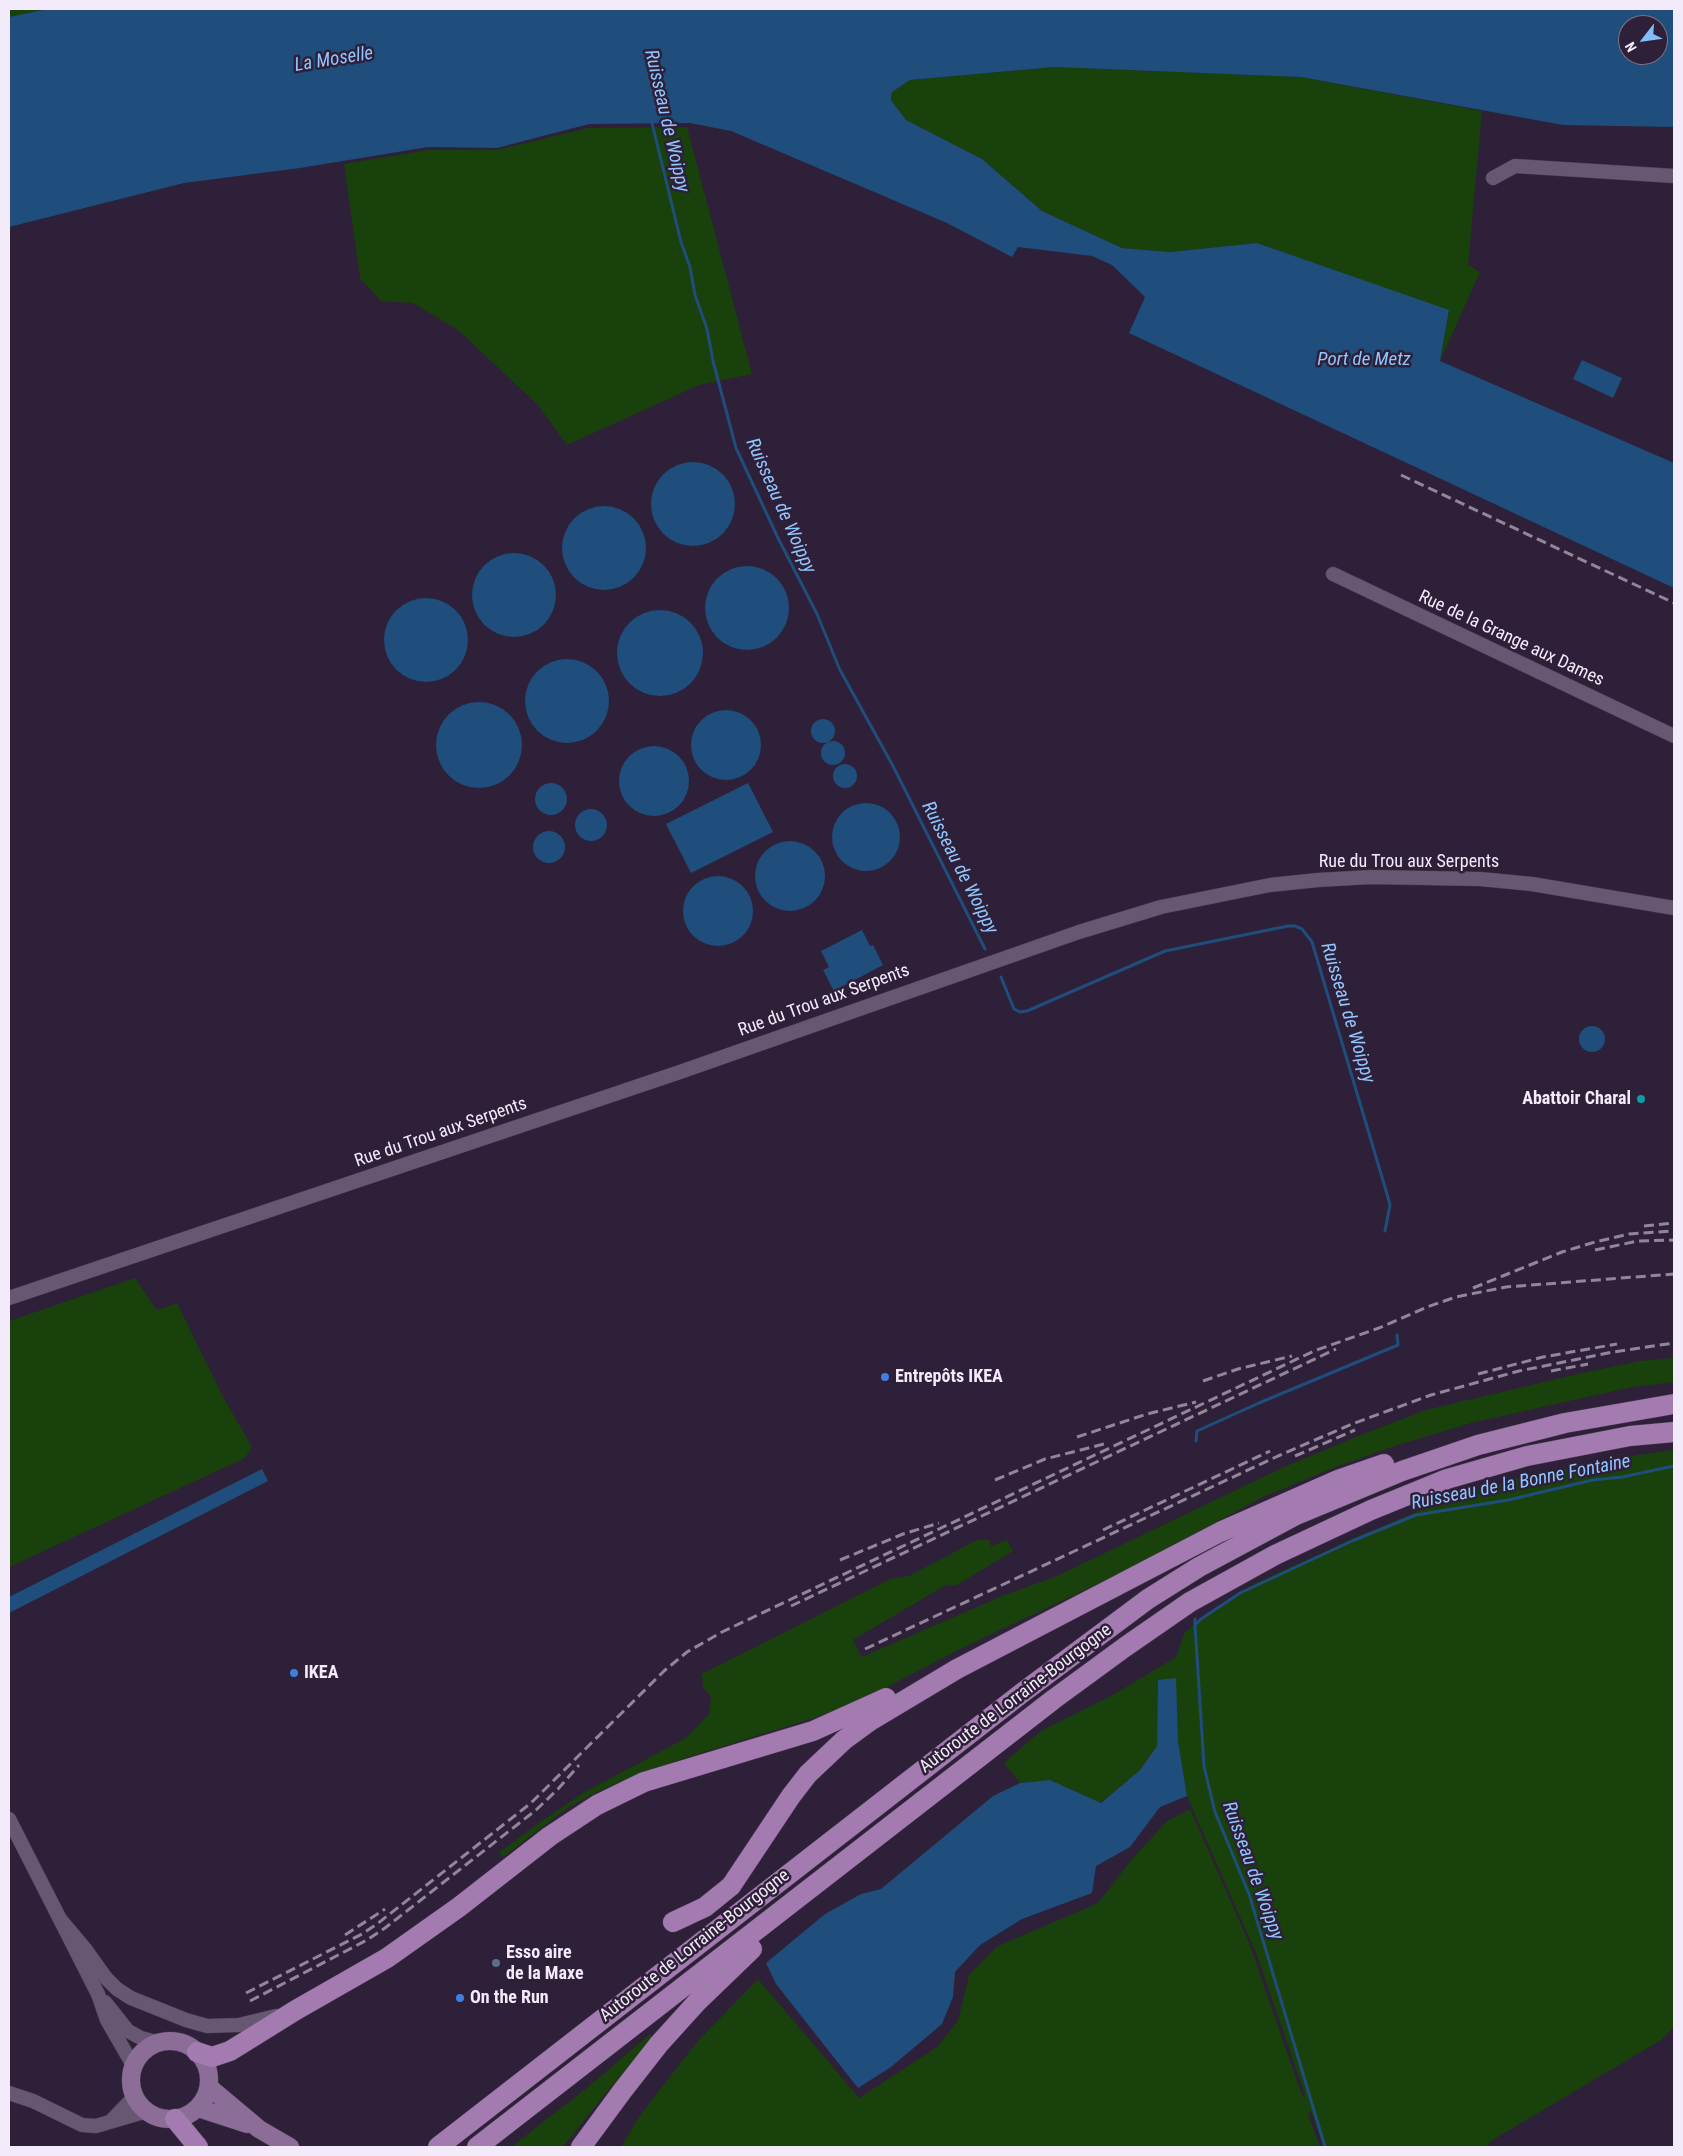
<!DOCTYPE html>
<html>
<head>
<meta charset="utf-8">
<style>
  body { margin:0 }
  #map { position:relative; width:1683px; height:2156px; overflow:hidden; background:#2e2038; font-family:"Roboto Condensed",sans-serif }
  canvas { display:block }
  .frame { position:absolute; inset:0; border:10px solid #f3eafa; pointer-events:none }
  .north { position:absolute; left:1618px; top:15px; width:50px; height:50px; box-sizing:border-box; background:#2e2038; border:1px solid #7d7186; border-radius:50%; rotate:240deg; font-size:14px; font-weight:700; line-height:20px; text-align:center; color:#f3eafa }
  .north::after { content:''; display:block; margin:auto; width:18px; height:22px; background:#82bcfa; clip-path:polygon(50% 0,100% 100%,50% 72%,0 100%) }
</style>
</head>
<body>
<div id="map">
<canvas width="1683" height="2156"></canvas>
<div class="frame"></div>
<div class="north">N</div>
</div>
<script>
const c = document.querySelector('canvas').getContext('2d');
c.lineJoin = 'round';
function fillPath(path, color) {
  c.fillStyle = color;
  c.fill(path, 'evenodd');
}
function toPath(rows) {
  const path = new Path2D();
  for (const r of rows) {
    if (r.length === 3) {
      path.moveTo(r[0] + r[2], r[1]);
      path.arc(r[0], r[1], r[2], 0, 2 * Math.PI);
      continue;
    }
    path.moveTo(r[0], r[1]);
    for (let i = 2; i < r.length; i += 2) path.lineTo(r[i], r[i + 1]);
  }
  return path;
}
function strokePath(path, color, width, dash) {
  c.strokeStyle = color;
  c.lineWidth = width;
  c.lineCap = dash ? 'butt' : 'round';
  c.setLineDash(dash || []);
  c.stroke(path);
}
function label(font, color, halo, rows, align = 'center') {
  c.font = font + ' "Roboto Condensed",sans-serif';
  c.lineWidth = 5;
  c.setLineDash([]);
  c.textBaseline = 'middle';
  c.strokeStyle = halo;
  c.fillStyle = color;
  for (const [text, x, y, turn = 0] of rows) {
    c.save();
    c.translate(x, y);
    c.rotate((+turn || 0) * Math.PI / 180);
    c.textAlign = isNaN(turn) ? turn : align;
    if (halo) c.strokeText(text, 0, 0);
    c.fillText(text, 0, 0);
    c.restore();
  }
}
fillPath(toPath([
  [9,9,48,9,9,17],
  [1054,67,1301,77,1482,111,1468,265,1480,272,1440,361,1449,311,1257,243,1170,252,1122,248,1042,211,982,159,906,120,891,100,892,92,910,80],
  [687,127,752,374,699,385,567,445,538,405,458,330,413,303,381,301,360,278,344,164,428,150,497,150,588,128],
  [135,1278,157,1310,177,1303,223,1397,252,1447,245,1458,9,1567,9,1321],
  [1674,1358,1674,1382,1632,1387,1471,1423,1395,1446,1336,1467,1263,1497,1131,1568,956,1651,874,1694,827,1714,685,1758,626,1779,591,1795,566,1809,503,1857,499,1853,536,1825,583,1793,686,1738,709,1714,711,1697,703,1687,702,1674,890,1579,909,1576,977,1540,989,1540,991,1546,1007,1540,1013,1551,957,1585,944,1586,853,1640,862,1657,1002,1596,1057,1576,1284,1467,1361,1435,1426,1410,1573,1375,1640,1361],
  [1674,1450,1674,2027,1661,2040,1491,2141,1487,2147,1324,2147,1311,2111,1308,2114,1320,2147,621,2147,641,2114,697,2042,758,1979,859,2098,937,2047,958,2021,969,1975,996,1947,1098,1903,1133,1858,1167,1821,1190,1809,1249,1943,1303,2098,1305,2094,1256,1953,1187,1796,1178,1741,1176,1713,1158,1716,1157,1746,1140,1770,1100,1803,1050,1780,1020,1783,1004,1763,1041,1731,1113,1695,1176,1657,1185,1632,1224,1602,1256,1583,1352,1539,1435,1504,1517,1478,1643,1454],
  [650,2034,653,2040,610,2088,563,2147,511,2147,588,2087]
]), '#19410b');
fillPath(toPath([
  [48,9,1674,9,1674,127,1563,125,1301,77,1054,67,910,80,892,92,891,100,906,120,982,159,1042,211,1122,248,1170,252,1257,243,1449,310,1440,361,1674,463,1674,588,1129,333,1145,297,1112,265,1092,256,1018,247,1012,257,947,223,731,131,690,123,589,124,497,148,428,147,300,168,184,183,9,227,9,17],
  [1628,25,1658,25,1658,55,1628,55],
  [1582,360,1622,378,1613,398,1573,379],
  [693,504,42],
  [604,548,42],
  [514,595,42],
  [747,608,42],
  [426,640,42],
  [660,653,43],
  [567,701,42],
  [479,745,43],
  [726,745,35],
  [823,731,12],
  [833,753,12],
  [654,781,35],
  [845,776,12],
  [551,799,16],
  [748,783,773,832,691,873,666,824],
  [866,837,34],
  [591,825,16],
  [549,847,16],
  [790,876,35],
  [718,911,35],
  [862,930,870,946,873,945,883,965,834,991,823,970,829,967,821,951],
  [1592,1039,13],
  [262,1469,268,1481,9,1613,9,1597],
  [1176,1678,1178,1741,1187,1796,1160,1807,1130,1847,1096,1866,1092,1893,1022,1919,980,1945,955,1972,953,1997,942,2024,891,2067,858,2088,776,1984,766,1963,825,1914,861,1894,881,1889,993,1796,1020,1783,1050,1780,1101,1803,1140,1770,1157,1746,1158,1680]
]), '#1f4d7c');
strokePath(toPath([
  [651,119,681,242,690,267,695,295,707,329,713,361,736,448,778,538,817,614,840,670,893,766,985,949],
  [1001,977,1014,1009,1020,1012,1027,1011,1165,951,1288,926,1295,926,1302,929,1312,942,1387,1194,1390,1205,1385,1231],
  [1196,1441,1197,1431,1259,1403,1398,1345,1397,1335],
  [1195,1619,1195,1625,1201,1619,1240,1593,1352,1541,1416,1515,1508,1500,1593,1480,1622,1477,1674,1466],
  [1195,1625,1204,1766,1215,1812,1249,1894,1325,2147]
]), '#1f4d7c', 3);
const minor = toPath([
  [1493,178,1515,166,1674,176],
  [1333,574,1674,736],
  [9,1298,680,1072,1079,932,1161,907,1270,885,1318,880,1371,877,1480,879,1532,884,1674,908],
  [9,1819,98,1994,107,2020,134,2067],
  [60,1919,86,1950,106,1978,117,1989,131,1998,186,2020,207,2026,239,2025,276,2016],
  [105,2002,128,2031,141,2038,160,2043],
  [9,2093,33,2101,82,2125,96,2126,147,2111],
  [111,2121,135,2096]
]);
const major = toPath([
  [170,2080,39],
  [209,2087,259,2129,290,2147],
  [198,2108,247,2124]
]);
const highway = toPath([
  [673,1922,705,1907,731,1886,791,1796,808,1774,844,1740,870,1721,957,1669,1220,1532,1338,1480,1384,1464],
  [197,2052,212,2057,230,2051,296,2010,387,1958,459,1907,550,1836,597,1805,644,1782,813,1731,886,1698],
  [175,2119,198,2147],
  [438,2147,1022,1693,1148,1599,1199,1567,1296,1515,1402,1471,1478,1445,1565,1423,1674,1404],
  [477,2147,1054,1699,1125,1647,1190,1602,1275,1555,1371,1510,1447,1479,1527,1456,1630,1436,1674,1432],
  [581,2147,623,2090,659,2044,697,2002,752,1949]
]);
strokePath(minor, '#473a4e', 15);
strokePath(major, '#473a4e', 19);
strokePath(highway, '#473a4e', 21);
strokePath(minor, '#675772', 14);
strokePath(major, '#8b6d98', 18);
strokePath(highway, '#a37bb1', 20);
strokePath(toPath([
  [1401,475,1674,603],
  [1644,1226,1674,1223],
  [1595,1250,1638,1241,1674,1240],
  [1473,1288,1562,1252,1595,1242,1629,1234,1674,1231],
  [1551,1371,1588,1364],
  [1478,1374,1543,1357,1617,1344],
  [1203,1381,1238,1369,1292,1356],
  [1077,1437,1147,1414,1196,1402],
  [1295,1456,1355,1430],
  [995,1480,1045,1459,1108,1443],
  [1103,1530,1270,1451],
  [840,1560,903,1534,939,1523],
  [791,1606,1336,1349],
  [865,1649,1278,1456,1352,1424,1431,1395,1519,1371,1613,1352,1674,1343],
  [345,1935,385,1909],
  [246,1993,362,1934,377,1924,531,1803,664,1671,687,1652,722,1632,1314,1351,1379,1328,1427,1307,1456,1297,1506,1287,1674,1274],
  [250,2001,367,1940,385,1928,536,1810,558,1789,579,1765]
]), '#92869a', 3, [10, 5]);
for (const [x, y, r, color] of [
  [1641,1099,5,"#0f9aa8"],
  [885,1377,5,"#3f7fe0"],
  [294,1673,5,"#3f7fe0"],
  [496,1963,5,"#5c6f8a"],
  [460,1998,5,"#3f7fe0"]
]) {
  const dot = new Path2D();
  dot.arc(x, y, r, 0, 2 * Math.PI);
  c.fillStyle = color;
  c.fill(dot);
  strokePath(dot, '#2e2038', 2);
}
label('18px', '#f3eafa', '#2e2038', [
  ["Rue de la Grange aux Dames",1511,639,25],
  ["Rue du Trou aux Serpents",1409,862],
  ["Rue du Trou aux Serpents",824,1001,-20],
  ["Rue du Trou aux Serpents",441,1133,-19],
  ["Autoroute de Lorraine-Bourgogne",1016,1699,-37],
  ["Autoroute de Lorraine-Bourgogne",695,1946,-38]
]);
label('bold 18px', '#f3eafa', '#2e2038', [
  ["Abattoir Charal",1631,1099,"right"],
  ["Entrepôts IKEA",895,1377],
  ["IKEA",304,1673],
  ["Esso aire",506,1953],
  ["de la Maxe",506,1974],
  ["On the Run",470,1998]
], 'left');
label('italic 19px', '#91c5ff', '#2e2038', [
  ["La Moselle",334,60,-9],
  ["Ruisseau de Woippy",666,121,77],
  ["Port de Metz",1364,360],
  ["Ruisseau de Woippy",780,506,66],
  ["Ruisseau de Woippy",959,868,63],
  ["Ruisseau de Woippy",1347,1013,73],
  ["Ruisseau de la Bonne Fontaine",1521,1483,-11],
  ["Ruisseau de Woippy",1252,1871,70]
]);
</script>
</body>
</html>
